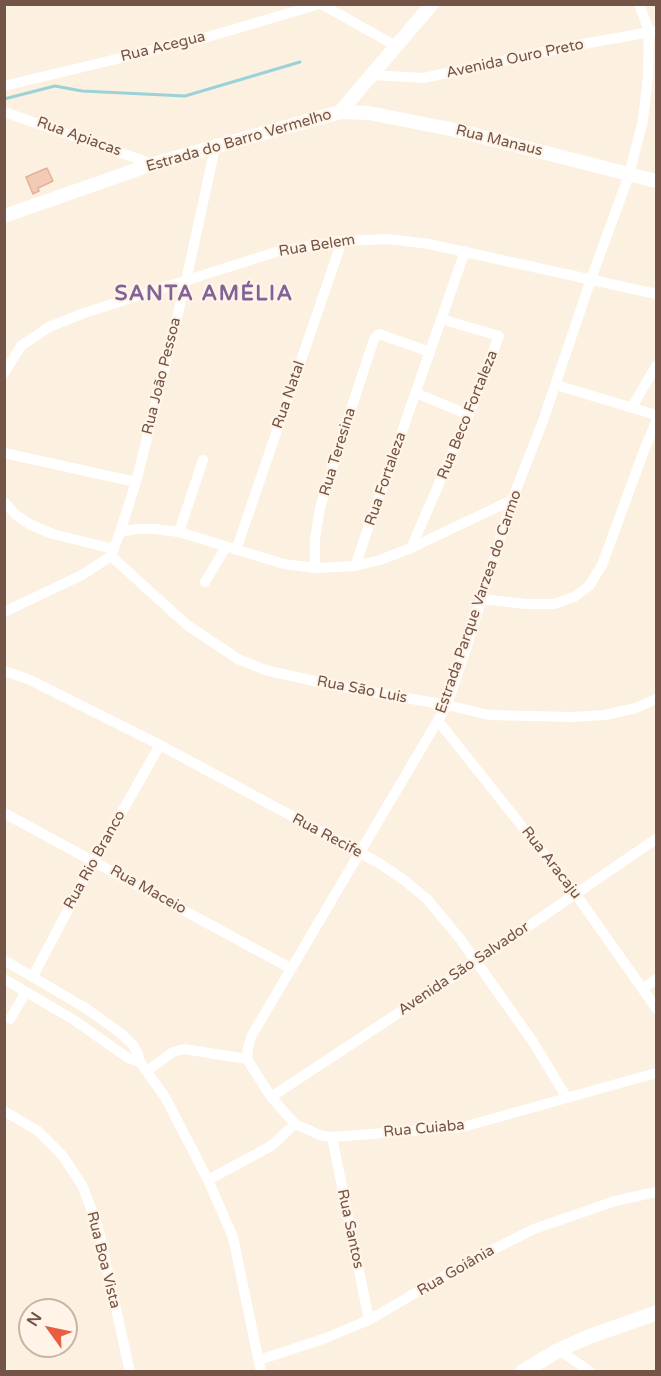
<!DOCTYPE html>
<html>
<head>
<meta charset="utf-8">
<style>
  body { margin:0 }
  #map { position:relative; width:661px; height:1376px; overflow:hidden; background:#fcf0e0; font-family:"Varela Round",sans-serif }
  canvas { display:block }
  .frame { position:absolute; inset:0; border:6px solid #735447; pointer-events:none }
  .north { position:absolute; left:18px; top:1298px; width:60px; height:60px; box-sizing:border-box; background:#fff4e7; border:2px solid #c7b4a7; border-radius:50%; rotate:303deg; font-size:16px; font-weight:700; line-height:24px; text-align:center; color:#735447 }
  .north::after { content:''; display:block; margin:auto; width:21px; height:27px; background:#e95d43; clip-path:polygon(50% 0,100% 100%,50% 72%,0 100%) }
</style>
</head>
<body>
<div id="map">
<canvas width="661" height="1376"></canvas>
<div class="frame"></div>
<div class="north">N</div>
</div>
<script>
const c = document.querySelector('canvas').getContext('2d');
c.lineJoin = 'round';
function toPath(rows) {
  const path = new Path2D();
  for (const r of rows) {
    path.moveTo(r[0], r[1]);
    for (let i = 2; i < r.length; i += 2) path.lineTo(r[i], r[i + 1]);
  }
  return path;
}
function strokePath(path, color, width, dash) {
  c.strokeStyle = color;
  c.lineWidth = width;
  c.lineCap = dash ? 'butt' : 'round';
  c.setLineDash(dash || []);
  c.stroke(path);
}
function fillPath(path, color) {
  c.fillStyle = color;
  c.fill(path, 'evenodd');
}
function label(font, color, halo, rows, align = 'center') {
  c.font = font + ' "Varela Round",sans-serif';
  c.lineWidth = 4.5;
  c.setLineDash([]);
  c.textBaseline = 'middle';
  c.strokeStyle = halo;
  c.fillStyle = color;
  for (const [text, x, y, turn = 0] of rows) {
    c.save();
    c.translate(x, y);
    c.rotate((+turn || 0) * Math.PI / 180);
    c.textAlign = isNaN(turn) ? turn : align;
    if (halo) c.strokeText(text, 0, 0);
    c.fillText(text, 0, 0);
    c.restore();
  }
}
strokePath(toPath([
  [4,99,55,86,82,91,185,96,300,62]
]), '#9bd2d8', 3);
const building = toPath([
  [47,168,53,181,38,188,39,191,33,194,26,177,47,168]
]);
fillPath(building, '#f2cbb7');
strokePath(building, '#e5b098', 1.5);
strokePath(toPath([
  [321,4,396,46],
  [639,4,649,31,648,77,643,120,629,175,591,279,543,421,512,500,466,649,447,705,252,1035,248,1047,247,1059,271,1097,295,1124,320,1135,332,1137,463,1127,656,1073],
  [372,75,424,78,566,47,656,31],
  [4,86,204,38,320,4],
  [4,112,153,164],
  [4,373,21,346,49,327,84,313,279,251,342,241,388,239,429,244,656,294],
  [556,385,656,415],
  [416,393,469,415],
  [632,407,656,366],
  [4,453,136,482],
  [512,500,411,548,380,560,355,566,315,568,284,564,179,532,154,529,137,529,120,532,111,556,187,625,238,659,265,670,336,686,447,705,489,715,573,717,605,715,636,708,656,699],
  [4,502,16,515,31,525,53,534,114,549],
  [120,532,136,482,186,281,215,148],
  [179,532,203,460],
  [411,548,469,415,499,336,441,319],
  [236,550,342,241],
  [355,566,465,251],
  [315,568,315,539,320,508,336,455,374,339,379,334,430,352],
  [205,582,226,547],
  [481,599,526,604,554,604,574,597,589,586,602,565,645,448,656,422],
  [4,612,82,575,111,556],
  [4,671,28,679,160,745,379,863,404,880,427,899,461,940,533,1042,567,1098],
  [439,722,575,893,656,1008],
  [4,813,290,968],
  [4,960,87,1009,119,1032,133,1045,138,1054,140,1062,165,1097,208,1180,233,1237,261,1372],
  [33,976,94,861,160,745],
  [4,979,74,1020,128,1058,140,1062],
  [643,989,656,979],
  [10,1019,26,992],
  [147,1071,173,1052,184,1049,247,1059],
  [271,1097,476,962,656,839],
  [4,1111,38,1131,62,1155,82,1185,98,1227,130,1372],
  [332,1137,369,1320],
  [208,1180,271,1146,295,1124],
  [559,1350,591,1372],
  [259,1360,326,1338,369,1320,470,1261,534,1229,615,1201,656,1192]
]), '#fff', 10);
strokePath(toPath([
  [340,112,369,113,460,131,656,181],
  [4,216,153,164,340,112,432,4]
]), '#fff', 14);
strokePath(toPath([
  [522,1372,559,1350,588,1337,656,1313]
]), '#fff', 15);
label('15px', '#735447', '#fff4e7', [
  ["Rua Acegua",163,47,-14],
  ["Avenida Ouro Preto",515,59,-12],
  ["Rua Apiacas",79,137,20],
  ["Estrada do Barro Vermelho",239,141,-16],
  ["Rua Manaus",499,141,14],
  ["Rua Belem",317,246,-9],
  ["Rua João Pessoa",162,376,-76],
  ["Rua Natal",289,395,-71],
  ["Rua Beco Fortaleza",468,415,-68],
  ["Rua Teresina",338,452,-73],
  ["Rua Fortaleza",386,479,-71],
  ["Estrada Parque Varzea do Carmo",479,602,-71],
  ["Rua São Luis",362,690,11],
  ["Rua Recife",327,836,28],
  ["Rua Rio Branco",95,860,-61],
  ["Rua Aracaju",551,863,52],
  ["Rua Maceio",148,890,29],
  ["Avenida São Salvador",464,969,-34],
  ["Rua Cuiaba",424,1129,-5],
  ["Rua Santos",350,1229,78],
  ["Rua Boa Vista",103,1260,76],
  ["Rua Goiânia",456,1271,-30]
]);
c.letterSpacing = '1.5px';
label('bold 21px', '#826397', '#fff4e7', [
  ["SANTA AMÉLIA",204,294]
]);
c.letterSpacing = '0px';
</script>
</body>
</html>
